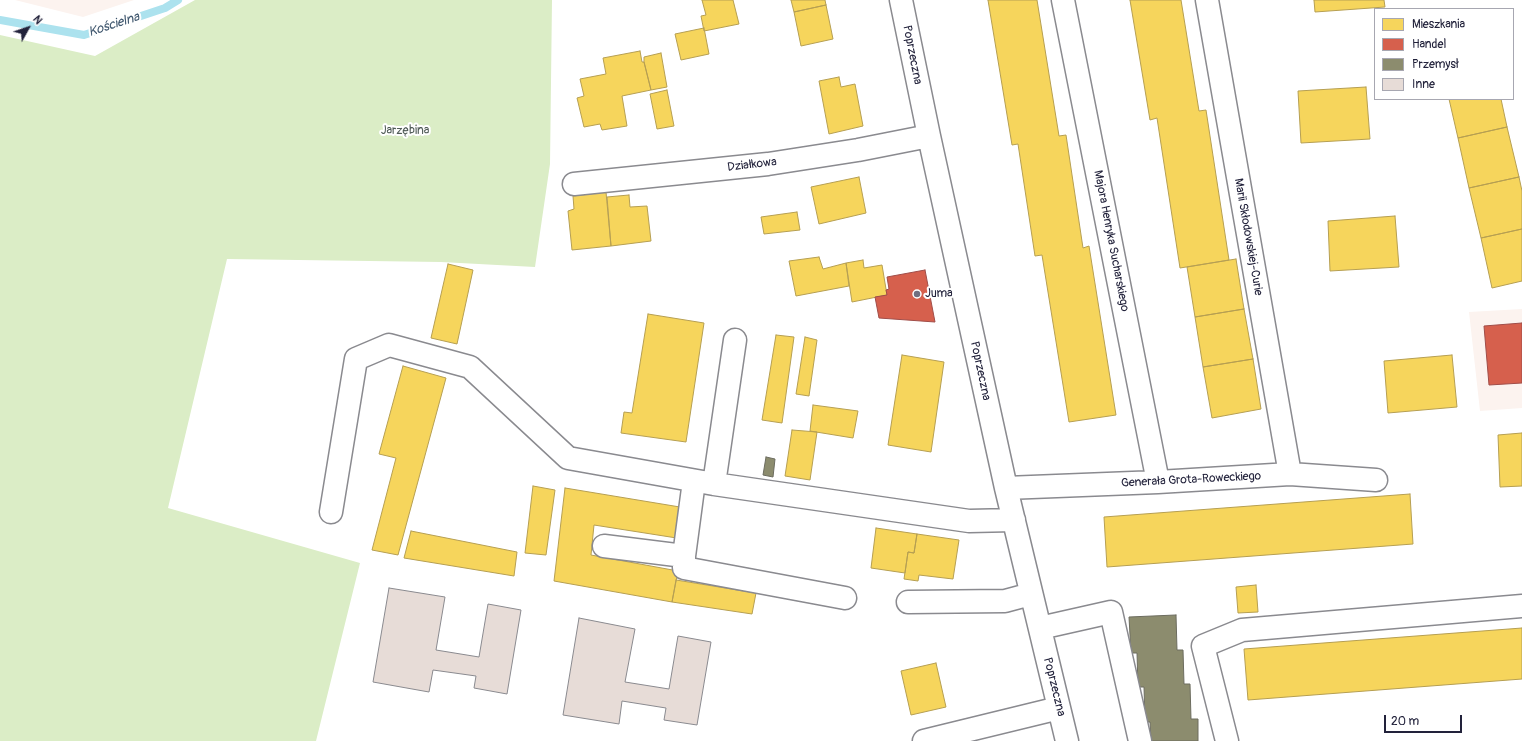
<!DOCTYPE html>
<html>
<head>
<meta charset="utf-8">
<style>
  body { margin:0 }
  #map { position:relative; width:1522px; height:741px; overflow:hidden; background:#fff; font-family:Pangolin,sans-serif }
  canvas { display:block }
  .legend { position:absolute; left:1374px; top:8px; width:140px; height:92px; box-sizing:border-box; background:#fff; border:1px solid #a7a7b1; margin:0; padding:5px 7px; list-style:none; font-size:12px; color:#22223b }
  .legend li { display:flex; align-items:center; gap:8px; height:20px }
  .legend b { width:20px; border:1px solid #a7a7b1 }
  .north { position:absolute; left:8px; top:8px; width:40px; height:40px; -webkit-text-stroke:3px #fff; paint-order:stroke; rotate:50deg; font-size:11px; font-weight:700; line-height:16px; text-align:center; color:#22223b }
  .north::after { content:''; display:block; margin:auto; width:14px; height:18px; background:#22223b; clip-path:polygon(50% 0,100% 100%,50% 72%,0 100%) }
  .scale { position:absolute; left:1384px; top:715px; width:78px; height:18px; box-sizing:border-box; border:2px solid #22223b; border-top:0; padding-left:5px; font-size:12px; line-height:14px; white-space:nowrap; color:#22223b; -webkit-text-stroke:3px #fff; paint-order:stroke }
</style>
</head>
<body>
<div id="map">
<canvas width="1522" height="741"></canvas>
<ul class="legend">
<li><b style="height:11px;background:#f6d55c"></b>Mieszkania</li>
<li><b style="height:11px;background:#d6604d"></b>Handel</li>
<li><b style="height:11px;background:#8c8c6e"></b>Przemysł</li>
<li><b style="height:11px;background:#e7dcd7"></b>Inne</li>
</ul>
<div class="north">N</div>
<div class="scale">20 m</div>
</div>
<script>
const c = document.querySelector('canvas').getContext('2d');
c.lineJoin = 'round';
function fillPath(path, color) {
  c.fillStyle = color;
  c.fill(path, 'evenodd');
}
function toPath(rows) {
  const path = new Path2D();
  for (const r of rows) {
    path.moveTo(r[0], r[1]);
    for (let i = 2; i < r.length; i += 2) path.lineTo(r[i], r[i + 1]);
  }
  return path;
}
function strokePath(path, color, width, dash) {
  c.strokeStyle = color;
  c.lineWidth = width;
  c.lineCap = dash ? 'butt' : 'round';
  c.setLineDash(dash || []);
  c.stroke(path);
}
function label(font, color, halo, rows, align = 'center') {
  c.font = font + ' Pangolin,sans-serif';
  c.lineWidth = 4;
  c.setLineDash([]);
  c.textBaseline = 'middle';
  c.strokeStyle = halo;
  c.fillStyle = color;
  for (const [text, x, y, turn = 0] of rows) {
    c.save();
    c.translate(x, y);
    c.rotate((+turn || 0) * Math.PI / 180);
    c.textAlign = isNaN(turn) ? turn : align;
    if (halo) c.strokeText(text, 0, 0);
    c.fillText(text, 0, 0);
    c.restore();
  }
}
fillPath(toPath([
  [15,0,134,0,83,17],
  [1522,309,1522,408,1480,411,1469,312]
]), '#fcf3ef');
fillPath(toPath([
  [195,0,552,0,550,164,535,267,441,262,227,259,168,508,360,563,316,741,0,741,0,35,95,56]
]), '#dbedc6');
const homes = toPath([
  [702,0,733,0,739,24,704,31,701,16,706,15,702,0],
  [791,0,825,0,826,5,794,12,791,0],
  [988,0,1037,0,1059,136,1066,135,1083,248,1089,246,1116,415,1069,422,1042,255,1035,256,1018,144,1012,145,988,0],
  [1130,0,1181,0,1199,111,1206,110,1229,260,1180,268,1157,118,1150,120,1130,0],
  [1314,0,1384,0,1385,7,1315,12,1314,0],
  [826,5,833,39,801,46,794,12,826,5],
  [704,28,709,54,681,60,675,34,704,28],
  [640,51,642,62,644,62,651,90,622,96,627,126,602,130,600,124,584,127,577,98,584,96,580,79,606,74,603,58,640,51],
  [661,53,667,87,651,90,644,62,644,57,661,53],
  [839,77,841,87,855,84,863,126,829,134,819,81,839,77],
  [1366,87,1370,139,1301,143,1298,91,1366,87],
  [667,90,674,126,657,129,650,94,667,90],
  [1449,99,1501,99,1507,127,1458,138,1449,99],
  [1507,127,1519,177,1469,188,1458,138,1507,127],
  [859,177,866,213,819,224,811,187,859,177],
  [1519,177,1522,191,1522,229,1481,238,1469,188,1519,177],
  [606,192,611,246,572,250,568,211,574,209,573,196,606,192],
  [629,195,630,207,647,206,651,241,611,246,607,197,629,195],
  [797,212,800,230,764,234,761,217,797,212],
  [1395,216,1399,267,1330,271,1328,221,1395,216],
  [1522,229,1522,281,1492,288,1481,238,1522,229],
  [819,257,823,269,846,263,849,286,796,296,789,261,819,257],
  [1236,259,1244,309,1195,317,1187,267,1236,259],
  [863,260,864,268,882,265,887,295,852,302,846,263,863,260],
  [448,264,473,270,457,344,431,338,448,264],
  [1244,309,1253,359,1203,367,1195,317,1244,309],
  [648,314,704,323,686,442,621,433,624,412,632,413,648,314],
  [776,335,794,337,782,423,762,420,776,335],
  [805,337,817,340,809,396,796,394,805,337],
  [902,355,944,362,931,452,888,445,902,355],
  [1452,355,1457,407,1388,413,1384,361,1452,355],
  [1253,359,1261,409,1212,418,1203,367,1253,359],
  [403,366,446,378,398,555,372,550,396,458,379,454,403,366],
  [813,405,858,411,853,438,810,431,813,405],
  [792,430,817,432,810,480,785,476,792,430],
  [1522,433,1522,486,1500,487,1498,435,1522,433],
  [533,486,555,490,546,555,525,553,533,486],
  [565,488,686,508,683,539,594,525,591,555,678,571,672,602,554,581,565,488],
  [1410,494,1413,544,1107,567,1104,517,1410,494],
  [876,528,917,534,914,553,908,552,905,573,871,568,876,528],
  [411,531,517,552,514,576,404,558,411,531],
  [917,534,959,540,953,579,919,575,918,581,904,579,908,552,914,553,917,534],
  [676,580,756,593,752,614,672,602,676,580],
  [1256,585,1258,612,1238,613,1236,587,1256,585],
  [1522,628,1522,679,1248,700,1244,649,1522,628],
  [936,663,946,707,911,715,901,671,936,663]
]);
fillPath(homes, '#f6d55c');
strokePath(homes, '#b69f52', 1);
const shops = toPath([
  [925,270,935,322,879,318,875,297,887,295,886,290,889,289,887,277,925,270],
  [1522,323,1522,383,1489,385,1484,326,1522,323]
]);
fillPath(shops, '#d6604d');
strokePath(shops, '#a04d48', 1);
const industry = toPath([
  [766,457,775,459,773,477,763,475,766,457],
  [1176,615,1177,650,1183,650,1184,684,1190,684,1191,719,1198,719,1198,741,1151,741,1150,722,1145,722,1144,687,1138,687,1137,653,1131,653,1129,617,1176,615]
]);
fillPath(industry, '#8c8c6e');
strokePath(industry, '#6c6c5f', 1);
strokePath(toPath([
  [0,20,84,35,165,8,178,0]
]), '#ace2ee', 8);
const building = toPath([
  [389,588,445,597,436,650,479,657,488,604,521,610,507,694,474,688,476,676,433,670,429,692,373,682,389,588],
  [579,618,635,629,625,682,669,689,678,636,711,642,697,725,664,720,666,708,622,701,619,724,563,715,579,618]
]);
fillPath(building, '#e7dcd7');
strokePath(building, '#8a8a8f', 1);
const minor = toPath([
  [901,0,929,136,1006,488,1067,741],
  [1063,0,1158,482],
  [1207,0,1290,474],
  [574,184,768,164,858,150,929,136],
  [714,484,735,340],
  [1006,488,1158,482,1290,474,1376,480],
  [331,512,356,359,389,345,470,367,568,458,714,484,969,521,1014,520],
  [604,546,684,556,694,481],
  [684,556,684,568,845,598],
  [908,602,1005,601,1031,594],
  [1040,628,1111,612,1140,741],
  [924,741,1059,708],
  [1227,741,1203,646,1242,630,1522,606]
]);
strokePath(minor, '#8a8a8f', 25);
strokePath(minor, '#fff', 22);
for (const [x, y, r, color] of [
  [917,294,4,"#6f6f80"]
]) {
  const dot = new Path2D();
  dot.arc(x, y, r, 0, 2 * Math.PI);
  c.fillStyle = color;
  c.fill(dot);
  strokePath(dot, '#fff', 1.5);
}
label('12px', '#22223b', '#fff', [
  ["Poprzeczna",912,55,79],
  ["Działkowa",752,165,-7],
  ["Marii Skłodowskiej-Curie",1248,237,80],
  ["Majora Henryka Sucharskiego",1111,241,79],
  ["Poprzeczna",980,371,78],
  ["Generała Grota-Roweckiego",1191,480,-3],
  ["Poprzeczna",1054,687,76]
]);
label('12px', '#505b57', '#fff', [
  ["Jarzębina",405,131]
]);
label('12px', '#22223b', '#fff', [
  ["Juma",925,294]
], 'left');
label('italic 13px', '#41586f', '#fff', [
  ["Kościelna",114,25,-18]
]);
</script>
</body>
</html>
